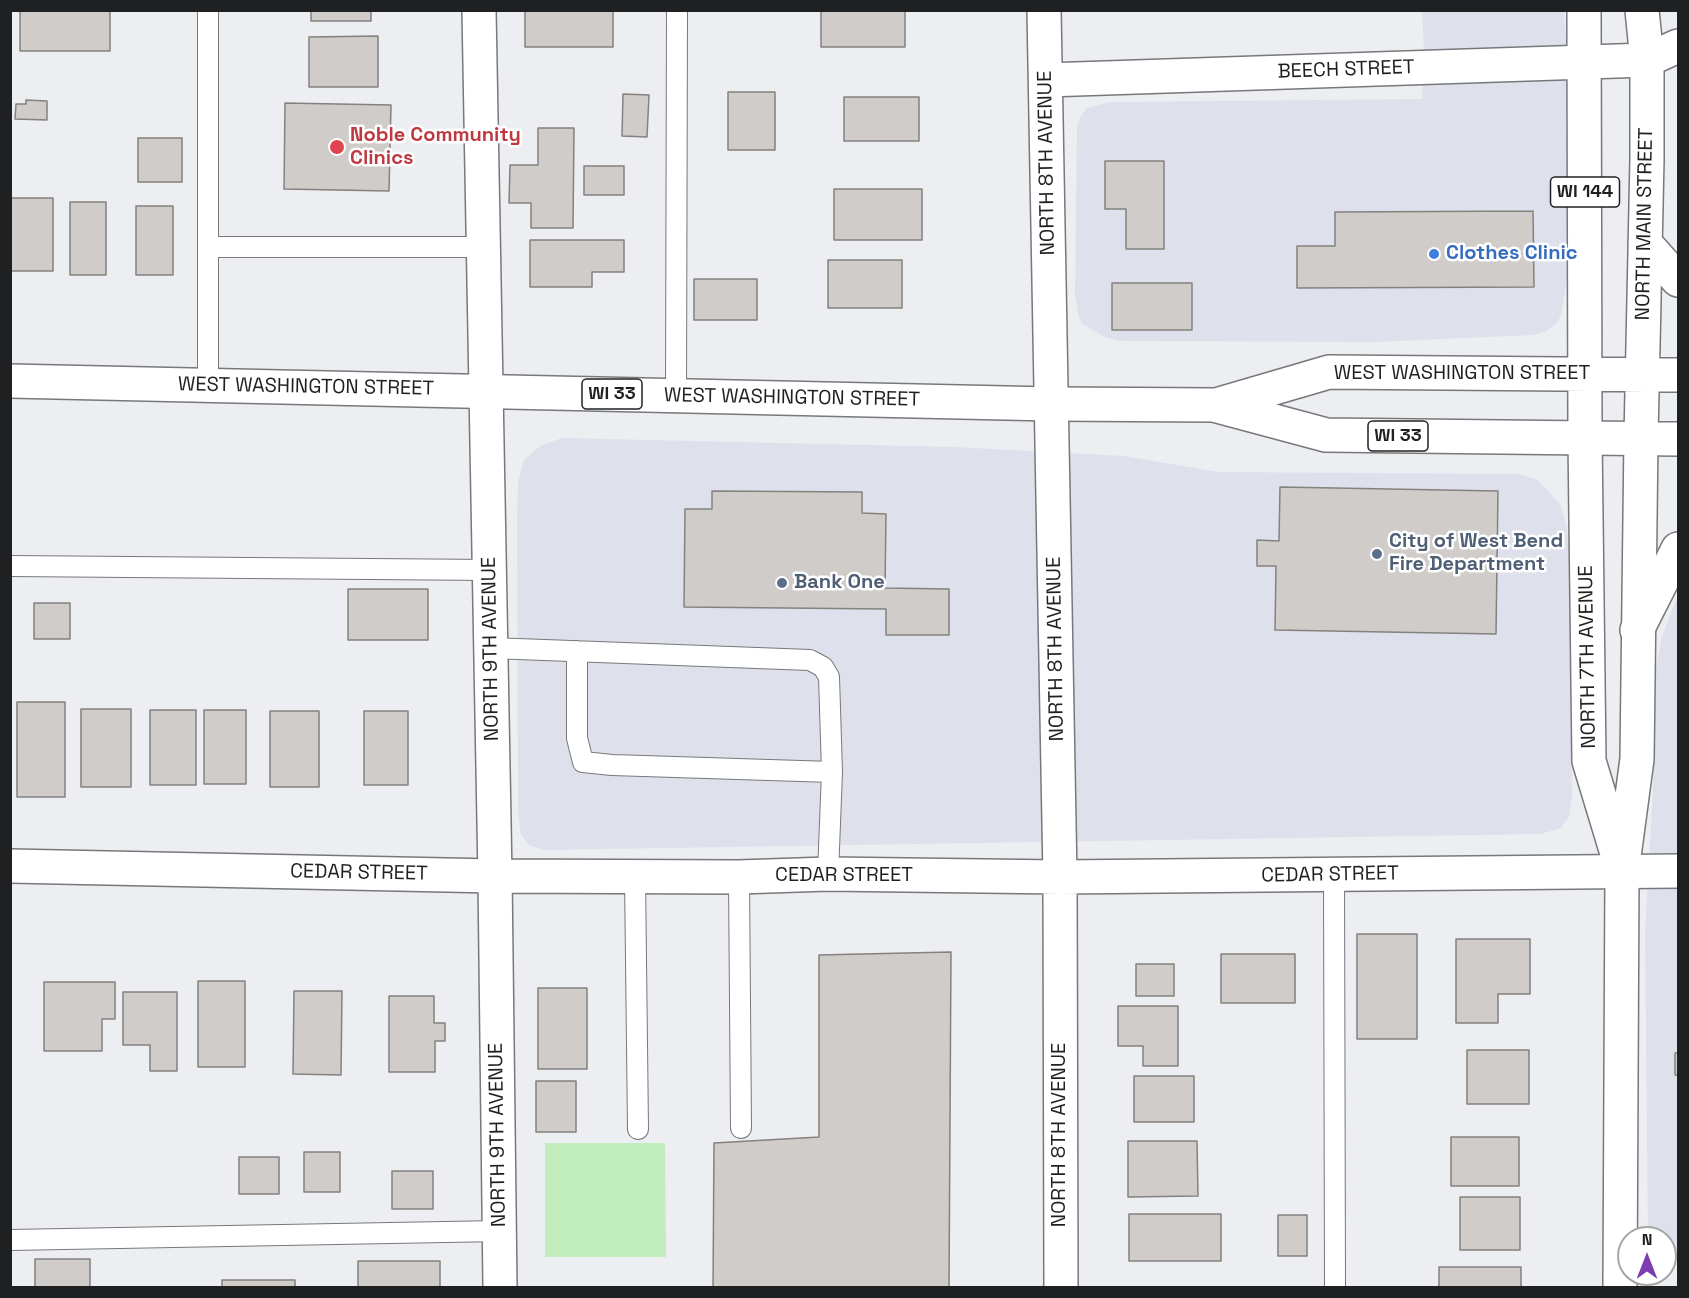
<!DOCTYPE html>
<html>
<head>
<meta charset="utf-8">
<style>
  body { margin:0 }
  #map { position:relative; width:1689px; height:1298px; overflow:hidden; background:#edeef2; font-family:"Space Grotesk",sans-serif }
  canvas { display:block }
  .frame { position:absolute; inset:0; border:12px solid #1f2021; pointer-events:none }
  .north { position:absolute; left:1617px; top:1226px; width:60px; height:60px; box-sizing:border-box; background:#fff; border:2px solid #a5a6a6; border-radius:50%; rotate:0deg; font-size:16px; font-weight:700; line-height:24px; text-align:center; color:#1f2021 }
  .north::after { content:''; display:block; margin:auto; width:21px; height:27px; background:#7d3cb1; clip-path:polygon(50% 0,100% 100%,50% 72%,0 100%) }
</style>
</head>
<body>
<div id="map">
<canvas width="1689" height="1298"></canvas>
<div class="frame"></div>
<div class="north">N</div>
</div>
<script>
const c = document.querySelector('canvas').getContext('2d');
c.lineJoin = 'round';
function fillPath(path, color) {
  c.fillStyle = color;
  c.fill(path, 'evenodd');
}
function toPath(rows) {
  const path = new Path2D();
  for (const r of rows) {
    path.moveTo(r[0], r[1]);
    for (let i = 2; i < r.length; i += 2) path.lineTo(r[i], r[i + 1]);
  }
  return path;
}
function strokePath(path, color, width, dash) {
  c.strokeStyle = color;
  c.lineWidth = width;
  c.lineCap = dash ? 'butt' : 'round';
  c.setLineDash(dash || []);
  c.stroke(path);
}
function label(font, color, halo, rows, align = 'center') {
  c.font = font + ' "Space Grotesk",sans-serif';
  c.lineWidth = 5;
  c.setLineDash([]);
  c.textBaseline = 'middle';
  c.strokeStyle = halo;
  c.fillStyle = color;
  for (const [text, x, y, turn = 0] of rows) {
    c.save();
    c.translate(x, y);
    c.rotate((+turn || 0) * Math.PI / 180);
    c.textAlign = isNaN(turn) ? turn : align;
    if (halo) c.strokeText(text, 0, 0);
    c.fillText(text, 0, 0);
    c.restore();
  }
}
fillPath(toPath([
  [1422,11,1564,11,1573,155,1572,248,1561,315,1557,323,1545,332,1533,335,1376,342,1121,341,1105,337,1082,324,1078,315,1075,295,1077,126,1080,117,1087,108,1110,102,1422,99,1424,52],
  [562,438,955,447,1124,456,1218,472,1519,474,1538,480,1560,504,1566,524,1569,546,1572,798,1569,817,1561,828,1541,834,543,850,529,845,521,835,518,810,517,519,518,482,524,460,540,446],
  [1678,594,1678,1266,1665,1266,1665,1238,1648,1238,1645,931,1653,789,1655,675,1661,639]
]), '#dee1ec');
fillPath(toPath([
  [545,1143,665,1143,666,1257,545,1257]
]), '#c1eebc');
const building = toPath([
  [20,10,110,10,110,51,20,51,20,10],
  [311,10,371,10,371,21,311,21,311,10],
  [525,10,613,10,613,47,525,47,525,10],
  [821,10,905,10,905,47,821,47,821,10],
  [378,36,378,87,309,87,309,37,378,36],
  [728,92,775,92,775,150,728,150,728,92],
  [623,94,649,95,647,137,622,136,623,94],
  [844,97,919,97,919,141,844,141,844,97],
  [26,100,47,101,47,120,15,119,16,104,26,104,26,100],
  [285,103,391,105,389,191,284,189,285,103],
  [538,128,574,128,573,228,531,228,531,203,509,203,510,165,538,165,538,128],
  [138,138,182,138,182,182,138,182,138,138],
  [1105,161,1164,161,1164,249,1126,249,1126,209,1105,209,1105,161],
  [584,166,624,166,624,195,584,195,584,166],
  [834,189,922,189,922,240,834,240,834,189],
  [10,198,53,198,53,271,10,271,10,198],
  [70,202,106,202,106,275,70,275,70,202],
  [136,206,173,206,173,275,136,275,136,206],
  [1533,211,1534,287,1297,288,1297,246,1335,246,1335,212,1533,211],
  [530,240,624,240,624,272,592,272,592,287,530,287,530,240],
  [828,260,902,260,902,308,828,308,828,260],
  [694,279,757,279,757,320,694,320,694,279],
  [1112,283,1192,283,1192,330,1112,330,1112,283],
  [1280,487,1498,491,1496,634,1275,630,1276,566,1257,566,1257,540,1279,541,1280,487],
  [712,491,862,492,862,513,886,514,885,588,949,589,949,635,886,635,886,609,684,607,685,509,712,509,712,491],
  [348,589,428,589,428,640,348,640,348,589],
  [34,603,70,603,70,639,34,639,34,603],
  [17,702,65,702,65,797,17,797,17,702],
  [81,709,131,709,131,787,81,787,81,709],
  [150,710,196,710,196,785,150,785,150,710],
  [204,710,246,710,246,784,204,784,204,710],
  [270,711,319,711,319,787,270,787,270,711],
  [364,711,408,711,408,785,364,785,364,711],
  [1357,934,1417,934,1417,1039,1357,1039,1357,934],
  [1456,939,1530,939,1530,994,1498,994,1498,1023,1456,1023,1456,939],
  [951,952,949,1288,713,1288,714,1143,819,1137,819,955,951,952],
  [1221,954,1295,954,1295,1003,1221,1003,1221,954],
  [1136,964,1174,964,1174,996,1136,996,1136,964],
  [198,981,245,981,245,1067,198,1067,198,981],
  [44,982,115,982,115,1019,102,1019,102,1051,44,1051,44,982],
  [538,988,587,988,587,1069,538,1069,538,988],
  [294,991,342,991,341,1075,293,1074,294,991],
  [123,992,177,992,177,1071,150,1071,150,1045,123,1045,123,992],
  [389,996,434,996,434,1023,445,1023,445,1041,435,1041,435,1072,389,1072,389,996],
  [1118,1006,1178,1006,1178,1066,1143,1066,1143,1046,1118,1046,1118,1006],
  [1467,1050,1529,1050,1529,1104,1467,1104,1467,1050],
  [1675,1053,1678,1053,1678,1075,1675,1075,1675,1053],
  [1134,1076,1194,1076,1194,1122,1134,1122,1134,1076],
  [536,1081,576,1081,576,1132,536,1132,536,1081],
  [1451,1137,1519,1137,1519,1186,1451,1186,1451,1137],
  [1128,1141,1197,1141,1198,1196,1128,1197,1128,1141],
  [304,1152,340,1152,340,1192,304,1192,304,1152],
  [239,1157,279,1157,279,1194,239,1194,239,1157],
  [392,1171,433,1171,433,1209,392,1209,392,1171],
  [1460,1197,1520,1197,1520,1250,1460,1250,1460,1197],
  [1129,1214,1221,1214,1221,1261,1129,1261,1129,1214],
  [1278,1215,1307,1215,1307,1256,1278,1256,1278,1215],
  [35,1259,90,1259,90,1288,35,1288,35,1259],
  [358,1261,440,1261,440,1288,358,1288,358,1261],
  [1439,1267,1521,1267,1521,1288,1439,1288,1439,1267],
  [222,1280,295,1280,295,1288,222,1288,222,1280]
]);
fillPath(building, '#cfccc9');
strokePath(building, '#84817e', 1.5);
const service = toPath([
  [208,247,483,247],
  [208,385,208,10],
  [676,395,677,10],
  [10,566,490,570],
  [491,648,810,660,823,667,829,677,832,772,828,874],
  [577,651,577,738,583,762,612,765,832,772],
  [1334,874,1335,1288],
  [635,876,638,1129],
  [739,877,741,1128],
  [10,1240,500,1231]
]);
const minor = toPath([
  [479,10,495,876,500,1288],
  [1044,10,1060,877,1061,1288],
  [1046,80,1647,60,1678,46],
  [10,866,495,876,739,877,828,874,1060,877,1678,871]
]);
const secondary = toPath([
  [1585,438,1589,761,1619,860],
  [1620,1288,1622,871,1637,759,1641,438]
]);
const primary = toPath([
  [1584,10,1585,438],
  [1645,243,1678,280],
  [10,381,1051,404,1214,405,1326,435,1678,439],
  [1216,405,1329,372,1678,375],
  [1641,438,1647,159,1647,60,1642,10],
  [1637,630,1678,549]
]);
strokePath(service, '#77787b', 22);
strokePath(minor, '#77787b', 36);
strokePath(secondary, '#77787b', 36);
strokePath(primary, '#77787b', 36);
strokePath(service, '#fff', 20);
strokePath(minor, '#fff', 33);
strokePath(secondary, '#fff', 33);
strokePath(primary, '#fff', 33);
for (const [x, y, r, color] of [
  [337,147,8,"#e0444e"],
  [1434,254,6,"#3f7fe0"],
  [1377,554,6,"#5c6f8a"],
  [782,583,6,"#5c6f8a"]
]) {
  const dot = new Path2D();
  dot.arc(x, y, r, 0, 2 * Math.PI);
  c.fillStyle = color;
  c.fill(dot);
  strokePath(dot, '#fff', 2);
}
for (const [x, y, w] of [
  [1585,192,69],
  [612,394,60],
  [1398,436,60]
]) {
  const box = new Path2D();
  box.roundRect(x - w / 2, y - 15, w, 30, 4.5);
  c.fillStyle = '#fff';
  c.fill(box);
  strokePath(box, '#1f2021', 1.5);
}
label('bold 18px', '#1f2021', null, [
  ["WI 144",1585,192],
  ["WI 33",612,394],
  ["WI 33",1398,436]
]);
label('20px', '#1f2021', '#fff', [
  ["BEECH STREET",1346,70,-2],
  ["NORTH 8TH AVENUE",1047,163,-91],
  ["NORTH MAIN STREET",1645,224,-89],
  ["WEST WASHINGTON STREET",1462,374],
  ["WEST WASHINGTON STREET",306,387,1],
  ["WEST WASHINGTON STREET",792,398,1],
  ["NORTH 9TH AVENUE",491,649,-91],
  ["NORTH 8TH AVENUE",1056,649,-91],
  ["NORTH 7TH AVENUE",1588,657,-91],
  ["CEDAR STREET",359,873,1],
  ["CEDAR STREET",1330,875,-1],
  ["CEDAR STREET",844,876],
  ["NORTH 9TH AVENUE",498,1135,-91],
  ["NORTH 8TH AVENUE",1060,1135,-90]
]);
label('bold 20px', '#be3a42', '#fff', [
  ["Noble Community",350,136],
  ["Clinics",350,159]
], 'left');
label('bold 20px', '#366cbe', '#fff', [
  ["Clothes Clinic",1446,254]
], 'left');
label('bold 20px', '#4e5e75', '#fff', [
  ["City of West Bend",1389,542],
  ["Fire Department",1389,565],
  ["Bank One",794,583]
], 'left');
</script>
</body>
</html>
